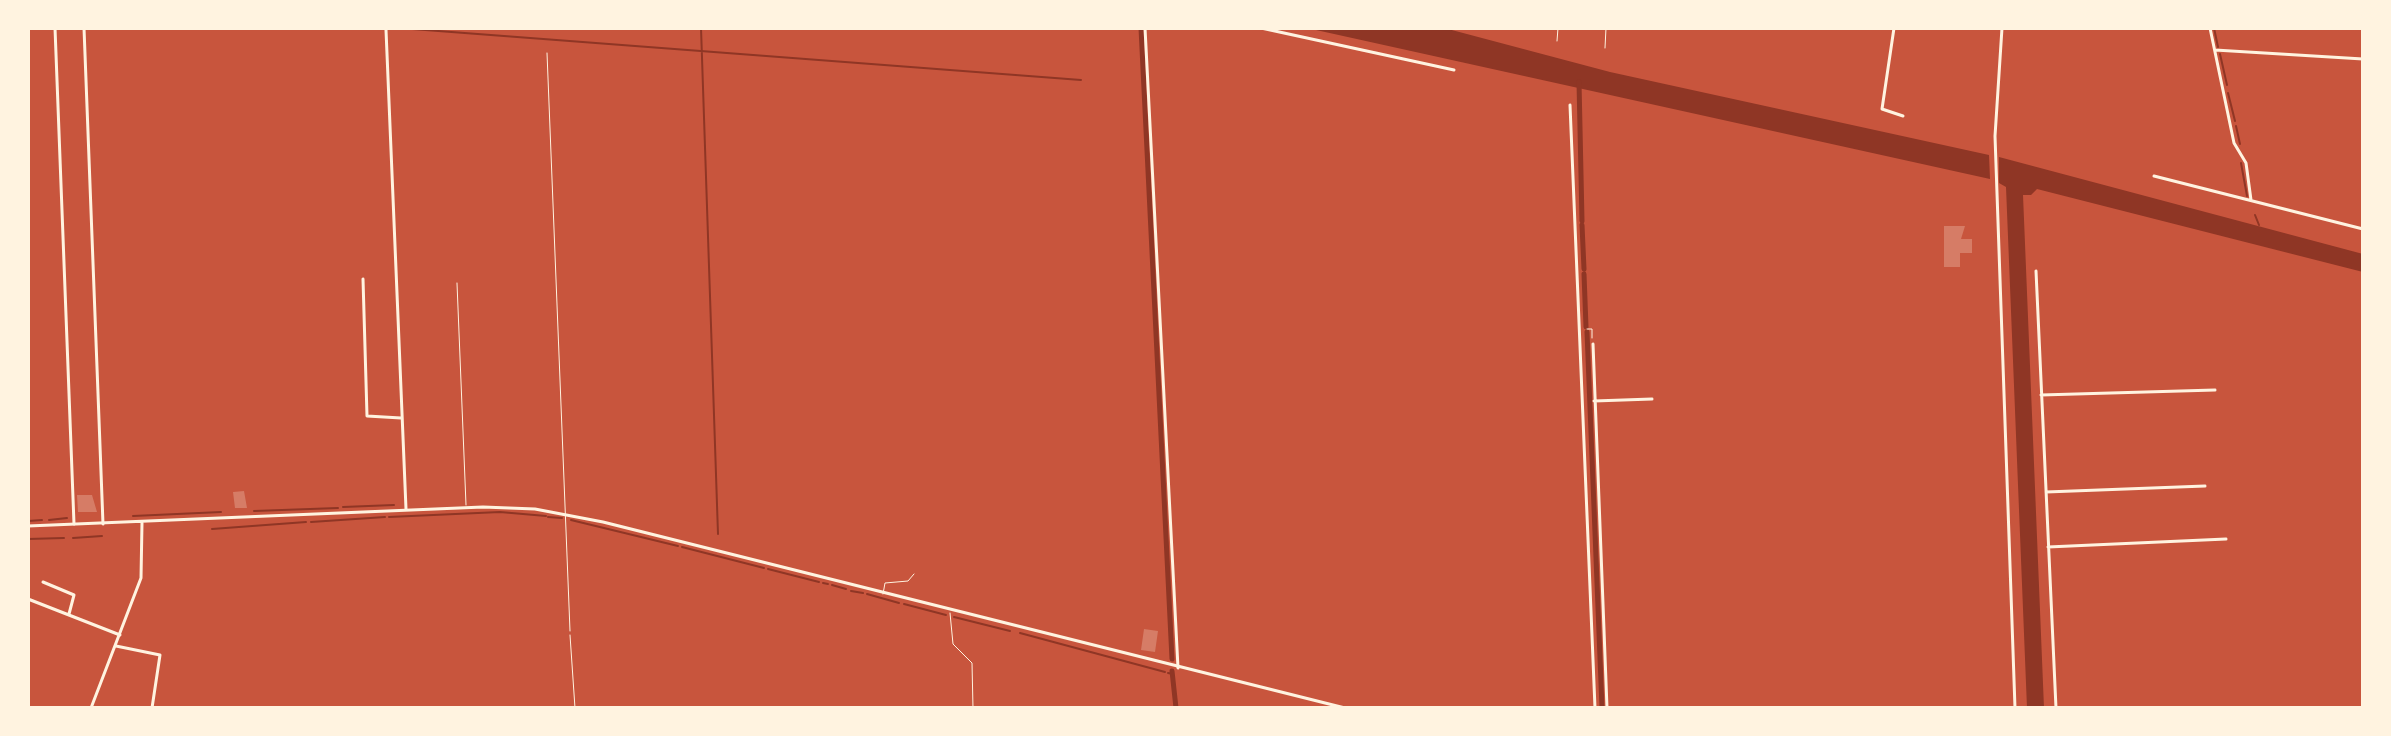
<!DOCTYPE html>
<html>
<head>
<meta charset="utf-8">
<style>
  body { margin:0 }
  #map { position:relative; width:2391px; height:736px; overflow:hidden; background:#c8553d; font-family:Roboto,sans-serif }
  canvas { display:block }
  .frame { position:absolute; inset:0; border:30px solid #fff3e0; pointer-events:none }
</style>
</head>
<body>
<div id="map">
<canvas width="2391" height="736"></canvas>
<div class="frame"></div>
</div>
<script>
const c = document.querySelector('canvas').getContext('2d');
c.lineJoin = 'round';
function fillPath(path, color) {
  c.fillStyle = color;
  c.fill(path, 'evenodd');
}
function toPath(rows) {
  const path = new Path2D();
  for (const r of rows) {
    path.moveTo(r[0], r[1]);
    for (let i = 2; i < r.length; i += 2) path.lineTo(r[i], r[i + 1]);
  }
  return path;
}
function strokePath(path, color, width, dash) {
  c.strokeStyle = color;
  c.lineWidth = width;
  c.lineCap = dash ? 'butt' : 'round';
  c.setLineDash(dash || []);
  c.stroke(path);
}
fillPath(toPath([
  [1307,28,1448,29,1610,72,1989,155,1990,179],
  [1999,157,2363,254,2363,272,2037,189,2031,195,2023,195,2044,708,2027,708,2006,187,1999,183]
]), '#8f3625');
strokePath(toPath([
  [399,28,1081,80],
  [701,28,718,534],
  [2214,28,2218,47],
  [2220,54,2227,85],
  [2228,93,2235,121],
  [2236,126,2240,144],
  [2241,163,2247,196],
  [2255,215,2259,225],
  [343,507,394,505],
  [254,511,338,508],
  [133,516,221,512],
  [389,517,500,512,546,516],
  [548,517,562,518],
  [49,520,67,518],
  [571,520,678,546],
  [28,521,42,520],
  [311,522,385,517],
  [212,529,306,522],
  [73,538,102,536],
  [28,539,64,538],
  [682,547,764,568],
  [768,569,819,582],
  [823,583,828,584],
  [832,585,846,589],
  [851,591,863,593],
  [867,594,899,603],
  [904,604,946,615],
  [954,617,1010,631],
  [1020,633,1165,672],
  [1168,673,1173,674]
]), '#8f3625', 2);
strokePath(toPath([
  [1141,28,1172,659],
  [1579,82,1582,221],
  [1582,225,1584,269],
  [1584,274,1586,327],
  [1587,332,1602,708],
  [1172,671,1176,708]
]), '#8f3625', 5);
fillPath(toPath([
  [1944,226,1965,226,1961,239,1972,239,1972,253,1960,253,1960,267,1944,267],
  [244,491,247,508,235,508,233,492],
  [77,495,92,495,97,512,78,512],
  [1144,629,1158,631,1155,652,1141,650]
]), '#d67c66');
strokePath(toPath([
  [1587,329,1592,329,1592,338],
  [570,635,575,708]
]), '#fff3e0', 1);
strokePath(toPath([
  [1557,41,1558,28],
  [1605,48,1606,28],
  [547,53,570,631],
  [457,283,466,505],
  [883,594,885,583,908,581,914,574],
  [950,613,953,644,972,663,973,708]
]), '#fff3e0', 1);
strokePath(toPath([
  [55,28,74,524],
  [84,28,103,524],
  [1145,28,1178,668],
  [1261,28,1454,70],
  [1894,28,1882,109,1903,116],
  [2210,28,2234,143,2246,163,2251,200],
  [386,30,406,509],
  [2215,50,2363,59],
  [1570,105,1595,708],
  [2154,176,2363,229],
  [2036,271,2056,708],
  [363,279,367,416,401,418],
  [1593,344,1607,708],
  [2041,395,2215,390],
  [1594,401,1652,399],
  [2046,492,2205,486],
  [2048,547,2226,539],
  [43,582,74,595,69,614],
  [28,599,120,635],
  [116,646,160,655,152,708]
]), '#fff3e0', 3);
strokePath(toPath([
  [2002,28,1995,136,2015,708],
  [28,526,483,507,535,509,603,522,1345,708],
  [91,708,141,578,142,523]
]), '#fff3e0', 3);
</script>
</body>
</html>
